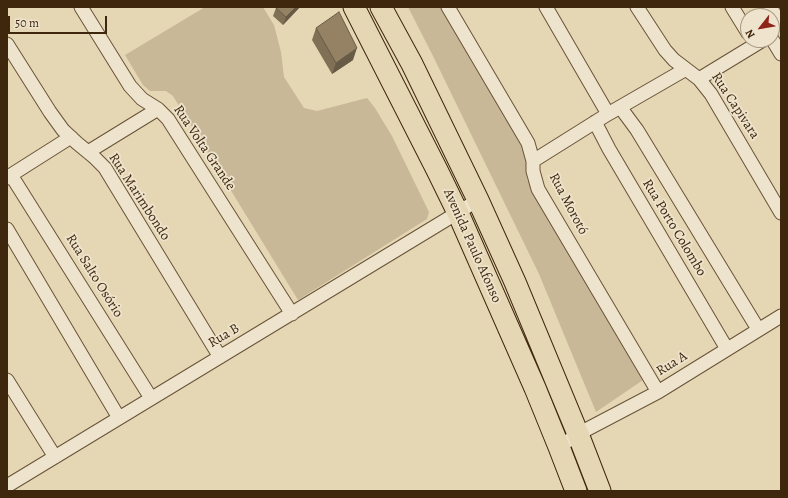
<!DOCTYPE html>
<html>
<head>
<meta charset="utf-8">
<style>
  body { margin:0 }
  #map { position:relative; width:788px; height:498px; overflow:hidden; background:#e5d6b4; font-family:Alegreya,serif }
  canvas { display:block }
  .frame { position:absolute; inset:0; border:8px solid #3f270d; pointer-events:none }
  .north { position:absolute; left:740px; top:8px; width:40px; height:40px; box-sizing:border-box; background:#eee4ce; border:1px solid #a89881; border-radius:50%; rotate:239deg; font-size:11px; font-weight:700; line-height:16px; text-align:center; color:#3f270d }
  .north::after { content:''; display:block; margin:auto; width:14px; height:18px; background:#8f2418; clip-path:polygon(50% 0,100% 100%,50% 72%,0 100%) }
  .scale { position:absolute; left:8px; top:16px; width:99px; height:18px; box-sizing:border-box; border:2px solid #3f270d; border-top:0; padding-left:5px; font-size:12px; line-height:14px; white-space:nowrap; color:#3f270d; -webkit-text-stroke:3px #eee4ce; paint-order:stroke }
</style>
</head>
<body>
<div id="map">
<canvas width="788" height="498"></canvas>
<div class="frame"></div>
<div class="north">N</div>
<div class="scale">50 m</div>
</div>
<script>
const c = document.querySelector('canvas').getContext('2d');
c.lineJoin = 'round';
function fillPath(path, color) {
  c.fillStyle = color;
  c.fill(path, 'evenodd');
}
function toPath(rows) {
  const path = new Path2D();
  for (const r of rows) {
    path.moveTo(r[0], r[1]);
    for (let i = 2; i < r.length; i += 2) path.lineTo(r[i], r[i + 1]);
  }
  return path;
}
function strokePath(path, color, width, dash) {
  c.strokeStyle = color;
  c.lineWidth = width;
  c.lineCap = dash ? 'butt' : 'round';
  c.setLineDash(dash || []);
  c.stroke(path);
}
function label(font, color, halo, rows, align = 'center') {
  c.font = font + ' Alegreya,serif';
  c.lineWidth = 3.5;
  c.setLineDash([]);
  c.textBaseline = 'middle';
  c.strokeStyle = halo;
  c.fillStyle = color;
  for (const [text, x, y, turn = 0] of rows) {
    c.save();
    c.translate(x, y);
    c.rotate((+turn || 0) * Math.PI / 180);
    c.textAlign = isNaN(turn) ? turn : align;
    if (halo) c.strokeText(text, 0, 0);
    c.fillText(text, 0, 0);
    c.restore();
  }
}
fillPath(toPath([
  [205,7,263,7,274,25,281,52,284,77,304,108,317,111,367,98,375,108,392,136,429,212,427,219,298,300,173,96,166,91,150,91,143,85,125,55],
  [408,7,442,7,529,149,527,164,527,179,646,378,596,412,539,274,433,56]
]), '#c9b898');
const street = toPath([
  [81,7,130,86,142,99,158,109,168,119,292,314],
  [448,7,528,143,533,161,533,171,538,189,658,392],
  [546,7,608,114],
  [637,7,665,50,674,60,699,79,711,94,781,213],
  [732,7,748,33],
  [770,7,781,24],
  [772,39,781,54],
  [7,44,50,112,63,130,77,143,94,157,105,168,220,357],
  [699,79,763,40],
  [620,107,637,130,758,329],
  [595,122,609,149,727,349],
  [88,152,158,109],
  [533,161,608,114,686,69],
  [11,175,71,137],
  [7,178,11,175,151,398],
  [7,229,119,418],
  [7,380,55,457],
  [559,447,578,434,658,392,781,316],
  [7,486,444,221,478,200]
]);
const primary = toPath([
  [354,7,437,170,458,213,535,388,559,447,576,491],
  [381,7,412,64,478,200,515,282,578,434,600,491]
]);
strokePath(street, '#685337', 15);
strokePath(primary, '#3f270d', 23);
strokePath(street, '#eee4ce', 13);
strokePath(primary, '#e5d6b4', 21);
fillPath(toPath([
  [300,7,283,25,273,16,276,8],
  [316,28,353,60,332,74,312,40]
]), '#807056');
fillPath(toPath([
  [296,7,300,7,283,25,286,17],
  [357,48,353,60,332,74,336,63]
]), '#685b46');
const building = toPath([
  [277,7,296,7,286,17,276,8,277,7],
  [339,12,357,48,336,63,316,28,339,12]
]);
fillPath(building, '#958264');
strokePath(building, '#685b46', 1);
label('14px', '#3f270d', '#eee4ce', [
  ["Rua Capivara",735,106,57],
  ["Rua Volta Grande",204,148,56],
  ["Rua Marimbondo",139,197,57],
  ["Rua Morotó",568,204,62],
  ["Rua Porto Colombo",674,228,59],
  ["Avenida Paulo Afonso",472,246,66],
  ["Rua Salto Osório",94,276,58],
  ["Rua B",224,336,-31],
  ["Rua A",672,364,-32]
]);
</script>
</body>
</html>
